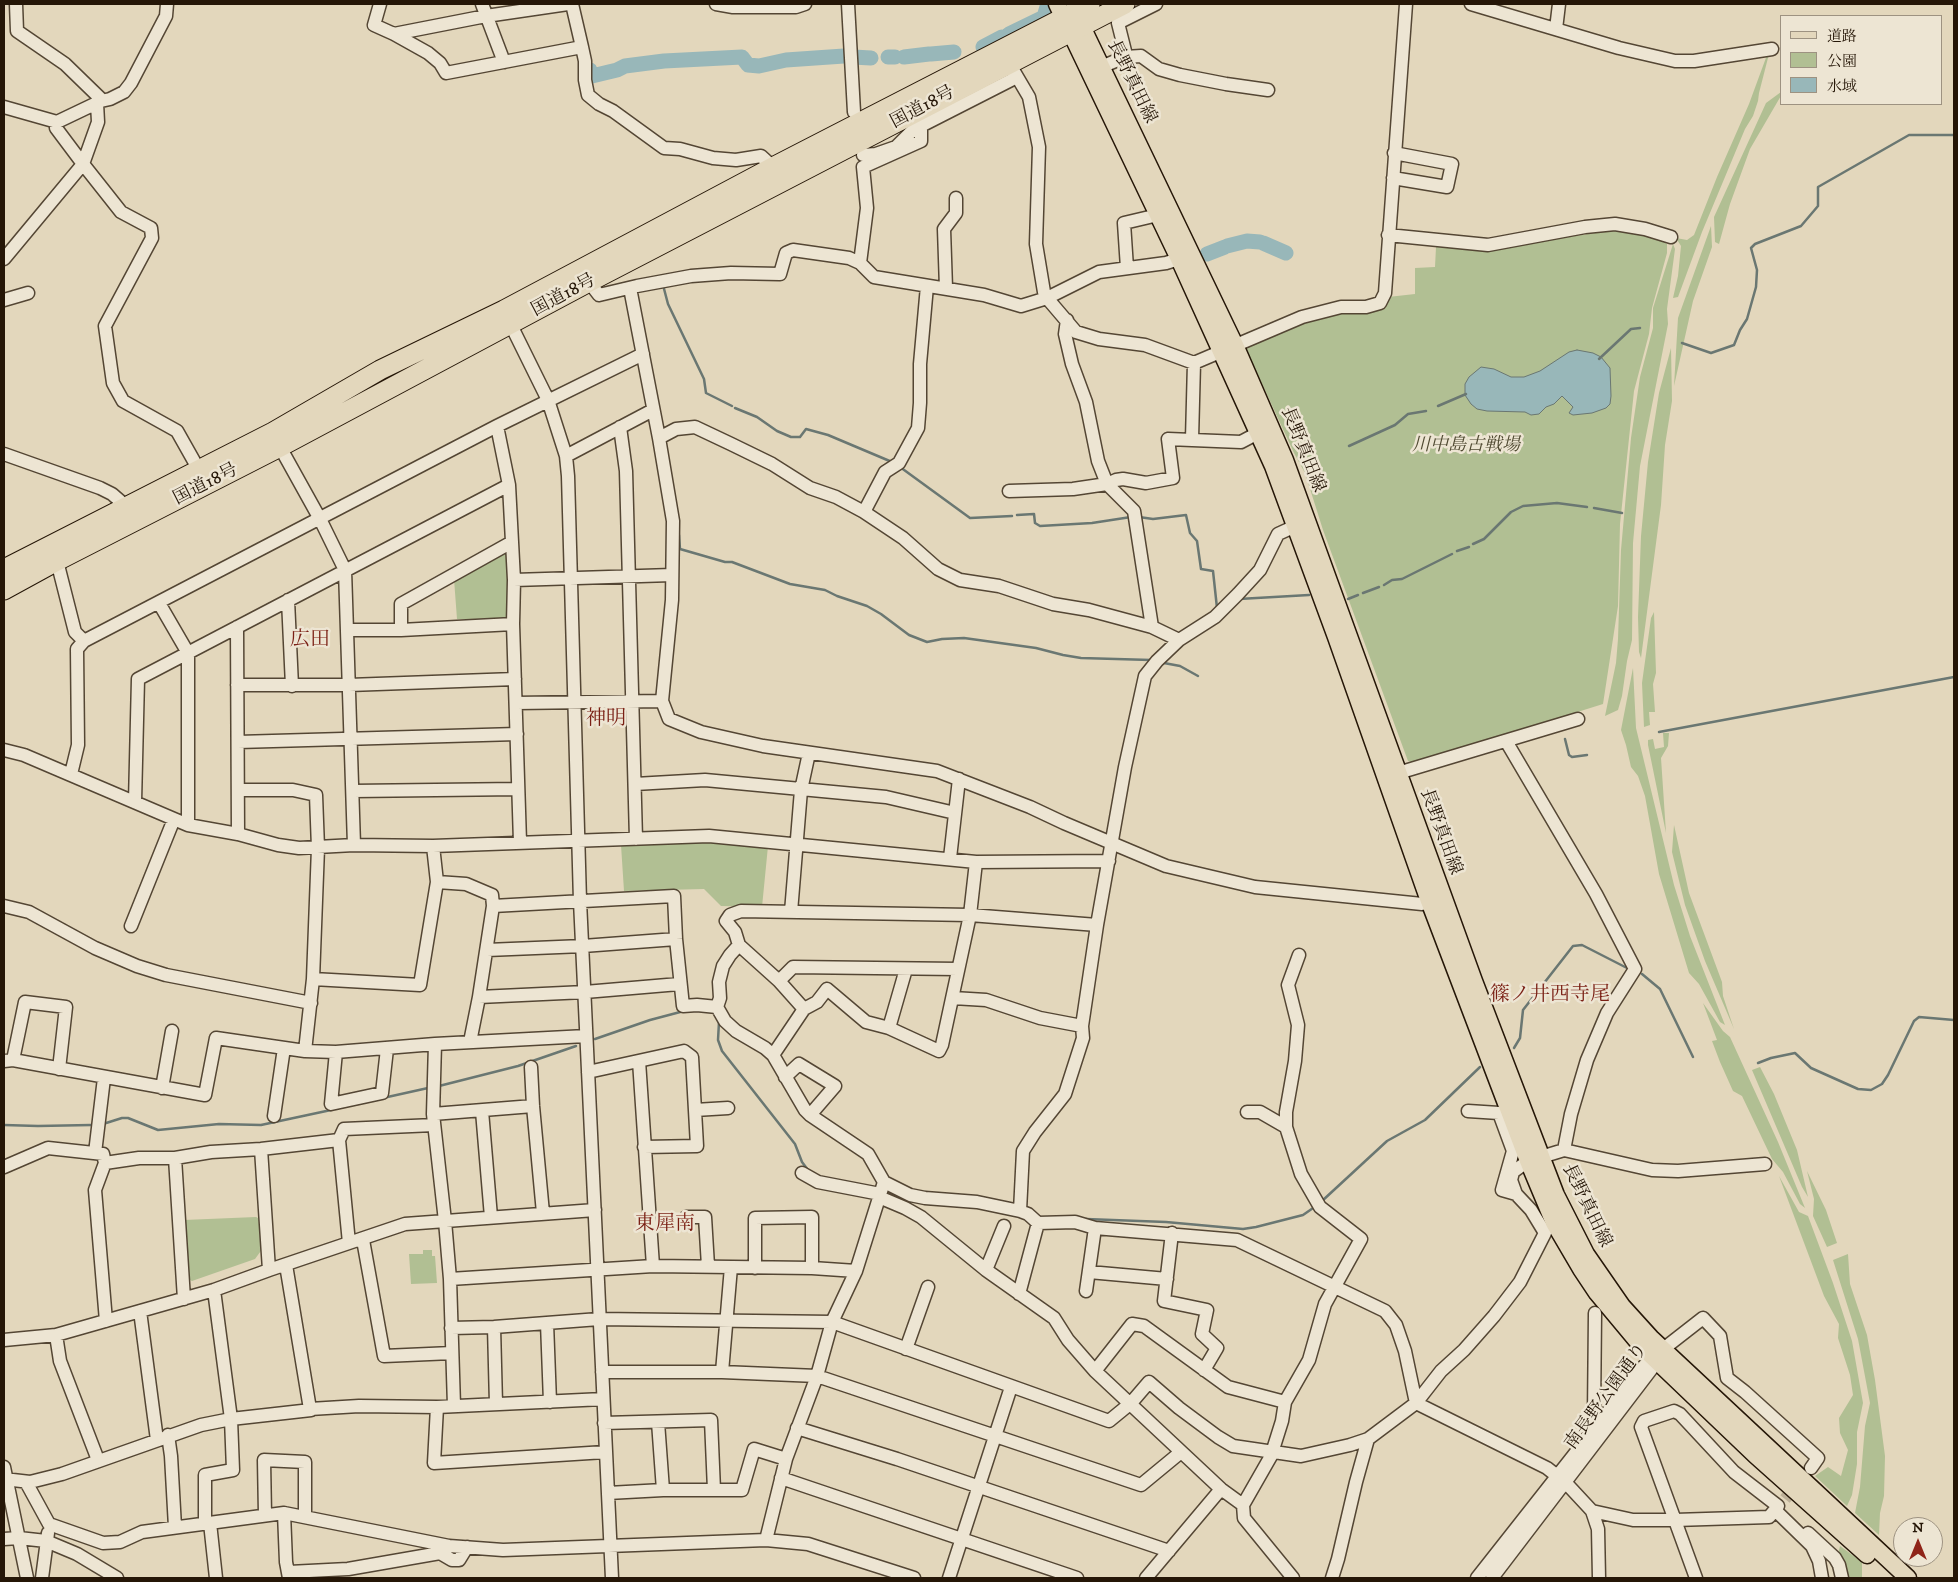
<!DOCTYPE html>
<html>
<head>
<meta charset="utf-8">
<style>
  body { margin:0 }
  #map { position:relative; width:1958px; height:1582px; overflow:hidden; background:#e3d7bc; font-family:"IM FELL DW Pica","Noto Serif JP",serif }
  canvas { display:block }
  .frame { position:absolute; inset:0; border:5px solid #251607; pointer-events:none }
  .legend { position:absolute; left:1780px; top:15px; width:162px; height:90px; box-sizing:border-box; background:#ede5d3; border:1px solid #9d9281; margin:0; padding:6px 9px; list-style:none; font-size:15px; color:#251607 }
  .legend li { display:flex; align-items:center; gap:10px; height:25px }
  .legend b { width:25px; border:1px solid #9d9281 }
  .north { position:absolute; left:1893px; top:1517px; width:50px; height:50px; box-sizing:border-box; background:#ede5d3; border:1px solid #9d9281; border-radius:50%; rotate:0deg; font-size:14px; font-weight:700; line-height:20px; text-align:center; color:#251607 }
  .north::after { content:''; display:block; margin:auto; width:18px; height:22px; background:#8f2418; clip-path:polygon(50% 0,100% 100%,50% 72%,0 100%) }
</style>
</head>
<body>
<div id="map">
<canvas width="1958" height="1582"></canvas>
<div class="frame"></div>
<ul class="legend">
<li><b style="height:6px;background:#e3d7bc"></b>道路</li>
<li><b style="height:14px;background:#b1bf93"></b>公園</li>
<li><b style="height:14px;background:#98b7b9"></b>水域</li>
</ul>
<div class="north">N</div>
</div>
<script>
const c = document.querySelector('canvas').getContext('2d');
c.lineJoin = 'round';
function fillPath(path, color) {
  c.fillStyle = color;
  c.fill(path, 'evenodd');
}
function toPath(rows) {
  const path = new Path2D();
  for (const r of rows) {
    path.moveTo(r[0], r[1]);
    for (let i = 2; i < r.length; i += 2) path.lineTo(r[i], r[i + 1]);
  }
  return path;
}
function strokePath(path, color, width, dash) {
  c.strokeStyle = color;
  c.lineWidth = width;
  c.lineCap = dash ? 'butt' : 'round';
  c.setLineDash(dash || []);
  c.stroke(path);
}
function label(font, color, halo, rows, align = 'center') {
  c.font = font + ' "IM FELL DW Pica","Noto Serif JP",serif';
  c.lineWidth = 5;
  c.setLineDash([]);
  c.textBaseline = 'middle';
  c.strokeStyle = halo;
  c.fillStyle = color;
  for (const [text, x, y, turn = 0] of rows) {
    c.save();
    c.translate(x, y);
    c.rotate((+turn || 0) * Math.PI / 180);
    c.textAlign = isNaN(turn) ? turn : align;
    if (halo) c.strokeText(text, 0, 0);
    c.fillText(text, 0, 0);
    c.restore();
  }
}
fillPath(toPath([
  [1769,54,1759,93,1758,101,1753,116,1745,129,1702,232,1678,297,1673,298,1678,276,1681,246,1676,238,1687,240,1694,235,1717,177,1749,104,1767,55],
  [1781,92,1782,94,1750,149,1730,204,1719,244,1715,242,1714,217,1766,103],
  [1711,226,1712,247,1693,301,1674,386,1678,318],
  [1615,230,1651,235,1667,244,1667,253,1652,308,1649,334,1634,391,1620,524,1618,606,1603,704,1415,763,1408,761,1323,530,1305,473,1294,453,1245,347,1309,318,1333,313,1355,314,1378,310,1388,297,1415,294,1415,268,1435,267,1436,247,1482,250],
  [1673,244,1675,249,1667,309,1668,324,1640,466,1633,543,1632,640,1627,661,1622,696,1618,710,1605,716,1616,663,1618,639,1621,550,1631,438,1640,377,1653,328,1653,308],
  [1671,348,1672,401,1665,445,1661,505,1641,658,1639,652,1638,617,1641,536,1648,462,1659,393],
  [507,549,509,620,457,619,454,579],
  [1654,612,1656,673,1653,684,1655,712,1649,712,1650,725,1644,727,1642,683,1651,618],
  [1633,668,1636,728,1674,885,1690,936,1725,1025,1720,1022,1699,984,1689,973,1659,874,1645,796,1638,776,1631,767,1626,745,1621,730],
  [1663,733,1669,733,1668,746,1661,758,1666,833,1648,745,1648,740,1653,739,1655,749,1664,747],
  [1674,825,1689,893,1722,982,1723,996,1734,1029,1705,961,1685,905,1672,852],
  [715,840,768,846,762,907,721,906,704,889,624,891,621,845],
  [1703,1003,1723,1031,1730,1037,1778,1142,1805,1208,1800,1204,1783,1172,1772,1159,1742,1096,1733,1091,1720,1062,1712,1041,1717,1040],
  [1760,1067,1774,1094,1797,1150,1808,1197,1802,1187,1752,1070],
  [1807,1171,1826,1210,1837,1243,1827,1247,1813,1216,1814,1199],
  [1779,1176,1799,1212,1808,1216,1833,1283,1852,1341,1863,1403,1857,1432,1857,1464,1852,1495,1847,1506,1815,1476,1828,1467,1841,1476,1848,1450,1840,1433,1839,1418,1853,1395,1850,1375,1838,1338,1839,1324,1824,1296],
  [256,1217,260,1219,263,1248,255,1259,192,1281,188,1279,184,1220],
  [423,1250,432,1250,432,1256,435,1256,437,1283,411,1284,409,1254,423,1254],
  [1848,1254,1850,1284,1867,1335,1875,1380,1885,1456,1884,1496,1880,1513,1879,1535,1855,1513,1860,1487,1865,1426,1870,1403,1858,1339,1833,1260],
  [1840,1546,1862,1562,1862,1578,1848,1578,1838,1554]
]), '#b1bf93');
const water = toPath([
  [1577,350,1593,353,1601,357,1610,368,1611,396,1610,404,1606,408,1592,413,1573,415,1569,413,1573,407,1562,396,1554,404,1546,407,1539,414,1531,415,1525,412,1487,411,1477,409,1471,404,1465,395,1465,384,1469,377,1481,367,1494,369,1511,377,1524,377,1540,371,1569,352,1577,350]
]);
fillPath(water, '#98b7b9');
strokePath(water, '#6a7772', 1);
strokePath(toPath([
  [663,285,668,304,704,379,706,393,732,406],
  [1682,343,1711,353,1734,345,1740,330,1747,319,1756,287,1757,270,1751,248,1755,244,1801,226,1818,206,1818,187,1909,135,1954,135],
  [1599,359,1631,329,1640,328],
  [1438,406,1466,394],
  [735,408,757,417,777,431,791,437,800,437,806,429,828,435,892,462],
  [1349,446,1395,425,1408,414,1426,411],
  [900,467,970,518,1012,516],
  [1594,508,1622,513],
  [1017,515,1034,514,1035,523,1040,526,1092,523,1131,517],
  [1139,517,1153,519,1186,515,1190,533,1197,541,1201,569,1213,571,1217,608],
  [679,535,680,549,725,562,732,562,790,584,825,590,837,596,867,606,881,614,909,635,927,642,942,639,964,638,1036,648,1063,655,1081,658,1151,660],
  [1473,544,1484,539,1511,512,1523,506,1557,503,1587,507],
  [1457,551,1469,547],
  [1384,585,1392,580,1402,579,1452,554],
  [1363,593,1379,587],
  [1239,599,1309,595],
  [1348,599,1358,595],
  [1164,663,1180,666,1198,676],
  [1659,732,1954,677],
  [1565,739,1569,755,1572,757,1587,755],
  [1642,974,1660,989,1693,1057],
  [719,1022,718,1040,722,1051,795,1144,802,1162,808,1170],
  [595,1039,650,1020,684,1011],
  [1514,1048,1520,1038,1523,1010,1573,946,1582,945,1627,968],
  [1758,1063,1771,1058,1795,1053,1811,1068,1858,1089,1871,1090,1882,1084,1888,1075,1914,1021,1919,1017,1954,1020],
  [439,1086,518,1066,576,1046],
  [383,1098,428,1088],
  [103,1124,122,1118,128,1118,158,1130,219,1124,261,1125,331,1110],
  [4,1125,38,1126,91,1125],
  [1322,1201,1387,1141,1425,1120,1480,1067],
  [1086,1219,1166,1222,1243,1229,1256,1227,1303,1215,1316,1206]
]), '#6a7772', 2.5);
strokePath(toPath([
  [1009,34,1044,17,1047,7],
  [983,47,1002,37],
  [931,54,954,52],
  [853,57,871,58],
  [888,57,895,57],
  [904,57,929,54],
  [590,70,592,76,617,70,625,66,664,61,742,57,748,65,759,66,786,60,844,56],
  [1263,243,1286,253],
  [1227,246,1247,241,1260,242],
  [1207,254,1225,247]
]), '#98b7b9', 15);
strokePath(toPath([
  [1785,1499,1798,1483]
]), '#bdb098', 12, [12, 6]);
const minor = toPath([
  [380,4,374,25,394,34,428,53,440,63,446,73,582,47,572,4],
  [482,4,504,62],
  [716,4,733,7,796,7,805,4],
  [848,4,854,112],
  [1471,4,1619,48,1675,61,1694,61,1772,49],
  [1556,29,1559,4],
  [394,34,486,16,568,4],
  [582,47,585,61,585,80,588,95,599,104,613,111,664,148,680,149,713,158,736,160,761,156,773,167],
  [1125,57,1141,56,1159,69,1180,75,1226,84,1268,90],
  [1009,63,1029,97,1039,147,1036,244,1044,292,1047,298,1076,332,1099,339,1145,345,1194,363,1302,317,1341,307,1366,307,1380,303,1385,293,1406,4],
  [1101,67,1125,57,1125,51,1118,23,1156,4],
  [101,101,110,99,124,92,131,83,166,16,167,4],
  [97,103,98,122,83,164,121,212,151,228,152,238,105,326,113,383,123,401,177,431,199,470],
  [4,107,57,122,101,101,100,98,65,64,17,31,16,4],
  [863,155,876,154,896,147,913,130,1017,77],
  [1393,178,1447,187,1452,164,1394,153],
  [1388,235,1488,245,1585,227,1615,224,1645,229,1671,237],
  [4,259,83,164,56,128,57,122],
  [860,263,867,208,863,167,921,141,921,127],
  [1127,268,1124,223,1158,215],
  [589,282,599,295,637,286,691,276,731,273,780,274,786,253,793,250,849,258,860,263,874,277,984,295,1021,306,1047,298,1099,272,1166,263,1179,259],
  [630,288,659,438,673,521,672,600,662,701,669,719,701,732,763,746,937,771,1030,807,1064,823,1166,866,1255,887,1422,904,1437,898],
  [946,288,944,229,956,213,956,198],
  [4,300,28,293],
  [507,317,548,400,566,456,568,476,580,901,612,1578],
  [1067,320,1065,334,1072,364,1086,402,1098,461,1107,484,1134,511,1152,627],
  [497,426,509,485,514,580,513,624,520,842],
  [620,427,626,471,636,839],
  [659,438,676,429,695,427,731,444,772,464,810,488,836,497,864,512,903,538,938,569,960,580,999,586,1053,604,1089,610,1152,627,1179,640],
  [1192,439,1194,363],
  [280,447,320,519,345,570,354,845],
  [4,454,100,488,112,494,127,507],
  [566,456,653,410],
  [1009,491,1073,489,1107,484,1116,480,1123,479,1146,483,1173,478,1168,439,1241,442,1258,433],
  [864,512,885,472,899,463,918,428,920,403,920,364,927,286],
  [57,561,75,632,84,641],
  [514,580,672,575],
  [288,600,292,686],
  [159,603,188,653,188,825],
  [237,627,238,834],
  [347,630,401,630,513,624],
  [401,630,401,604,512,542],
  [237,685,349,685,515,679],
  [516,703,662,701],
  [238,742,517,734],
  [4,750,24,755,188,825,238,834,278,845,299,848,354,845,433,846,709,836,976,862,1109,861],
  [1398,773,1578,719],
  [71,774,78,745,77,649,84,641,497,426,643,354],
  [635,784,705,780,886,797,955,813],
  [239,790,293,790,316,795,318,848,313,979,305,1051],
  [353,791,518,789],
  [135,802,138,679,509,485],
  [950,858,959,779],
  [437,882,466,884,492,895,493,906,479,997,585,992,679,984],
  [4,906,29,912,95,948,137,966,166,975,311,1003],
  [493,906,674,896,676,939,683,1006,697,1005,717,1007],
  [791,912,801,790,809,753],
  [131,926,174,819],
  [739,945,779,981,804,1009,817,1002,827,989,866,1022,889,1028],
  [487,950,583,946,676,939],
  [906,969,889,1028,939,1051,942,1045,970,915,976,862],
  [313,979,420,985,437,882,433,846],
  [779,981,793,967,958,969],
  [953,998,986,1000,1040,1018,1082,1026,1097,925,1125,767,1145,676,1157,661,1179,640,1215,617,1238,594,1260,570,1278,534,1302,523],
  [470,1042,479,997],
  [435,1044,433,1114,445,1221,450,1279,454,1406],
  [336,1052,331,1104,382,1093,387,1049],
  [773,1055,804,1009],
  [13,1060,25,1002,66,1007,59,1069],
  [4,1061,13,1060,205,1095,216,1038,305,1051,336,1052,435,1044,586,1036],
  [639,1061,653,1266],
  [531,1067,533,1106,543,1213],
  [588,1072,684,1051,692,1057,697,1146,644,1147],
  [785,1077,799,1064,835,1086,810,1115],
  [162,1088,172,1031],
  [695,1110,728,1108],
  [482,1111,491,1217],
  [1468,1111,1499,1113,1513,1151,1502,1190,1516,1194],
  [1247,1112,1260,1112,1286,1127],
  [433,1114,533,1106],
  [274,1116,284,1048],
  [261,1149,269,1270],
  [1564,1150,1652,1170,1678,1171,1765,1164],
  [95,1153,104,1078],
  [175,1158,184,1299],
  [4,1167,48,1148,103,1154,105,1163],
  [802,1173,818,1182,875,1193,879,1197,905,1208,921,1217,986,1270,1054,1318,1068,1340,1095,1371,1221,1489,1243,1505,1244,1518,1293,1578],
  [884,1182,868,1154,810,1115,805,1110,773,1055,765,1048,736,1031,725,1021,717,1007,720,998,719,982,723,966,730,955,739,945,735,932,726,921,730,915,741,911,970,915,1097,925],
  [1020,1211,1023,1151,1035,1132,1065,1094,1083,1038,1082,1026],
  [686,1217,705,1217,708,1266],
  [1172,1233,1164,1301,1207,1310,1202,1334,1217,1348,1204,1370],
  [363,1240,384,1356,452,1353],
  [349,1243,339,1140,344,1129,434,1125],
  [286,1265,310,1409],
  [755,1268,755,1218,812,1217,812,1268],
  [986,1270,1004,1226],
  [1089,1272,1167,1279],
  [450,1279,653,1266,812,1268,856,1271],
  [1086,1291,1095,1228],
  [1019,1294,1038,1223],
  [140,1311,157,1440],
  [1595,1313,1594,1415,1597,1425],
  [106,1321,95,1190,105,1163,139,1158,175,1158,211,1152,261,1149,339,1140],
  [547,1323,550,1402],
  [494,1327,496,1404],
  [451,1328,494,1327,599,1319,832,1322,1109,1421,1131,1403,1149,1382,1179,1408,1218,1437,1233,1446,1301,1456,1350,1445,1368,1439,1416,1403,1441,1371,1464,1350,1494,1316,1520,1282,1545,1233,1531,1210,1516,1194,1511,1180,1513,1172,1528,1161,1564,1150,1571,1114,1587,1060,1607,1013,1635,969,1596,894,1506,741],
  [56,1335,60,1361,98,1460],
  [4,1340,56,1335,214,1290,269,1270,405,1224,595,1210],
  [906,1349,928,1287],
  [1095,1371,1132,1324,1144,1326,1228,1387,1285,1402],
  [602,1372,722,1372,817,1376,1141,1485,1181,1452],
  [722,1372,731,1267],
  [1416,1403,1547,1468,1566,1483,1592,1511,1598,1529,1599,1578],
  [437,1407,434,1463,605,1452],
  [658,1422,663,1490],
  [604,1423,711,1420,714,1490],
  [797,1428,897,1459,1169,1551],
  [168,1435,171,1456,175,1527],
  [4,1467,27,1578],
  [781,1478,1077,1578],
  [4,1479,30,1482,62,1474,201,1425,231,1419,311,1410,310,1409,359,1406,437,1407,603,1399],
  [26,1482,49,1524,103,1543,120,1542,142,1532,284,1513,449,1546,503,1550,766,1540,808,1544,914,1578],
  [608,1493,663,1490,742,1490,754,1449,786,1459],
  [1243,1505,1271,1456,1282,1421,1285,1402,1309,1360,1325,1304,1361,1239,1320,1207,1301,1174,1286,1127,1286,1112,1295,1061,1298,1025,1288,985,1299,955],
  [1592,1511,1633,1520,1675,1520,1769,1517,1775,1510],
  [284,1513,286,1562,289,1578],
  [265,1515,264,1460,305,1462,305,1517],
  [210,1523,216,1578],
  [205,1524,205,1475,233,1470,231,1419,214,1290],
  [1808,1533,1835,1558,1839,1565,1842,1578],
  [4,1539,19,1538,46,1541,77,1554,117,1578],
  [766,1540,786,1459,817,1376,832,1322,856,1271,884,1182,910,1195,925,1198,977,1202,1020,1211,1028,1214,1038,1223,1075,1222,1095,1228,1237,1240,1385,1311,1396,1325,1405,1351,1416,1403],
  [289,1572,348,1569,440,1553,452,1560,459,1560,467,1547],
  [42,1578,48,1533],
  [949,1578,1011,1387],
  [1146,1578,1221,1489],
  [1332,1578,1338,1559,1356,1482,1368,1439],
  [1477,1578,1644,1366,1653,1357,1703,1318,1720,1336,1727,1378,1745,1392,1818,1458,1811,1468],
  [1492,1578,1656,1363],
  [1696,1578,1641,1427,1644,1421,1674,1411,1680,1414,1734,1472,1778,1506,1775,1510,1812,1546,1819,1561,1822,1578]
]);
const major = toPath([
  [1057,4,1179,259,1273,466,1336,637,1429,901,1528,1161,1554,1223,1581,1269,1597,1293,1642,1347,1755,1455,1867,1555],
  [1076,14,1235,345,1285,460,1474,981,1556,1195,1586,1254,1622,1306,1651,1338,1908,1578]
]);
const highway = toPath([
  [4,569,273,432,380,370,504,310,773,167,1090,4],
  [4,590,57,561,280,447,589,282,1125,4]
]);
strokePath(minor, '#544634', 15);
strokePath(major, '#251607', 19);
strokePath(highway, '#251607', 21);
strokePath(minor, '#ede5d3', 12);
strokePath(major, '#e3d7bc', 16);
strokePath(highway, '#e3d7bc', 19);
label('18px', '#251607', '#ede5d3', [
  ["長野真田線",1131,82,64],
  ["国道18号",923,108,-28],
  ["国道18号",564,296,-28],
  ["長野真田線",1302,450,68],
  ["国道18号",206,485,-27],
  ["長野真田線",1440,832,70],
  ["長野真田線",1586,1206,64],
  ["南長野公園通り",1607,1397,-54]
]);
label('italic 18px', '#4f4931', '#ede5d3', [
  ["川中島古戦場",1466,446]
]);
label('20px', '#7a1f14', '#ede5d3', [
  ["広田",310,641],
  ["神明",606,720],
  ["篠ノ井西寺尾",1550,996],
  ["東犀南",665,1225]
]);
</script>
</body>
</html>
